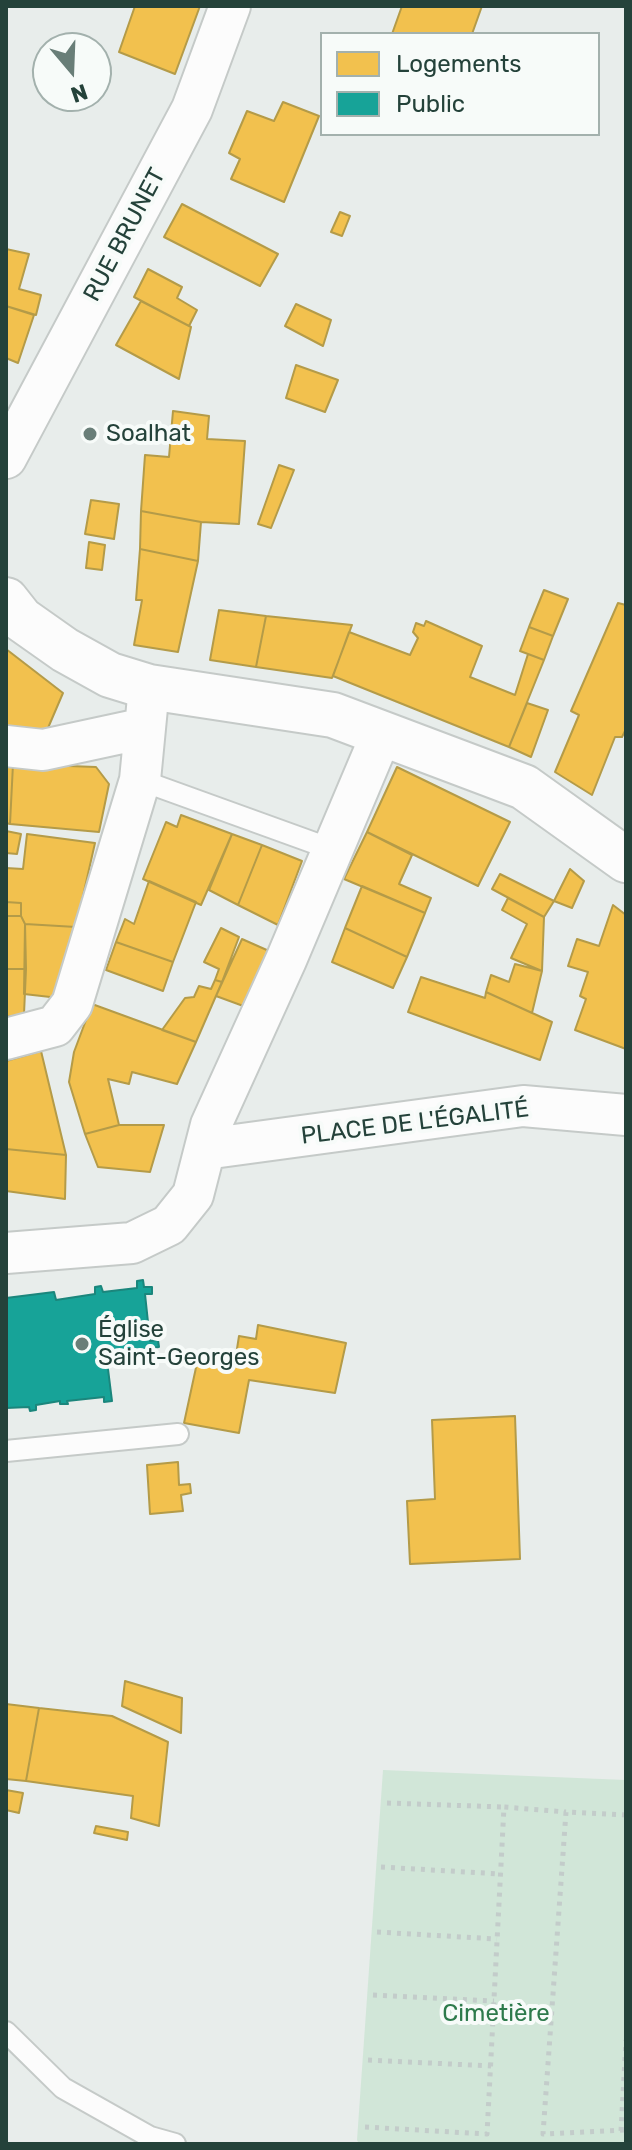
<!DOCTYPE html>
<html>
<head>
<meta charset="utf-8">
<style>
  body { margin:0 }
  #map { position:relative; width:632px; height:2150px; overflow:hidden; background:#e8edeb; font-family:Rubik,sans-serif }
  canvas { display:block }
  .frame { position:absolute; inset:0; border:8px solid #24423a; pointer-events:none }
  .legend { position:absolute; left:320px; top:32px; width:280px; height:104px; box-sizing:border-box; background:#f7fbf9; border:2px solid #a3b1ad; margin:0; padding:10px 14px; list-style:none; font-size:24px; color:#24423a }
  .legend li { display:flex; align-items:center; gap:16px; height:40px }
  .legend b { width:40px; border:2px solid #a3b1ad }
  .north { position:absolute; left:32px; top:32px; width:80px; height:80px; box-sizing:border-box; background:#f7fbf9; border:2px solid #a3b1ad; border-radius:50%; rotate:161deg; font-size:22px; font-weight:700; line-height:32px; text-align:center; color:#24423a }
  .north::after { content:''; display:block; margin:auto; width:28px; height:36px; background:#697e78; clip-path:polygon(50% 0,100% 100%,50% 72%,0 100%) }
</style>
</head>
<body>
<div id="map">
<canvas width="632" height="2150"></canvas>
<div class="frame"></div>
<ul class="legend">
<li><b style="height:22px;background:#f2c14e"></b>Logements</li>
<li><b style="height:22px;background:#17a398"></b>Public</li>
</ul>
<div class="north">N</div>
</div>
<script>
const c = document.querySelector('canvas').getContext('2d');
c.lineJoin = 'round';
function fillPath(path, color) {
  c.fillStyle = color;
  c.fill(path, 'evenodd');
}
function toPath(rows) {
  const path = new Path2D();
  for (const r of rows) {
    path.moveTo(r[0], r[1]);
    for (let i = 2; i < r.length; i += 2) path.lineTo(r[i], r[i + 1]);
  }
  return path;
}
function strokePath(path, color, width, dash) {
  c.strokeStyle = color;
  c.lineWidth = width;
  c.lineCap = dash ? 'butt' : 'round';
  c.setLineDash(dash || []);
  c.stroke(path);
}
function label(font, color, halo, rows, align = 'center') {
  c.font = font + ' Rubik,sans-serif';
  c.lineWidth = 8;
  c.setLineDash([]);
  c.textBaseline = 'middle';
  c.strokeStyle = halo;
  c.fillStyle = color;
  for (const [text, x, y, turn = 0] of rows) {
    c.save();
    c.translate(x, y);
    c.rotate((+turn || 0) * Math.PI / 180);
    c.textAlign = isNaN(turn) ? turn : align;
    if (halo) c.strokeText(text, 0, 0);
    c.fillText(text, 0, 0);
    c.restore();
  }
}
fillPath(toPath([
  [383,1770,626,1780,626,2144,359,2144,357,2140]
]), '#d1e6d8');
const homes = toPath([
  [135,6,200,6,175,74,119,52,135,6],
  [402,6,482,6,472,34,392,34,402,6],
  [283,102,319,116,284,202,231,179,240,159,229,153,247,111,274,121,283,102],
  [182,204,278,254,260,286,164,237,182,204],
  [340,212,350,216,342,236,331,232,340,212],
  [6,249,29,254,19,289,41,295,36,315,6,306,6,249],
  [148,269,182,287,177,298,197,310,189,326,134,297,148,269],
  [141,301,191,327,179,379,116,345,141,301],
  [296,304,331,320,323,346,285,326,296,304],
  [6,306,34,315,18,363,6,358,6,306],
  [296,365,338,380,325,412,286,398,296,365],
  [173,411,209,416,207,439,245,441,239,524,201,522,141,511,145,455,169,457,173,411],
  [279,465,294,470,271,528,258,524,279,465],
  [91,500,119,504,114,539,85,534,91,500],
  [141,511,201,522,198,561,140,549,141,511],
  [89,542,105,545,102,570,86,568,89,542],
  [140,549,198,561,178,652,134,645,142,600,136,600,140,549],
  [544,590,568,599,553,636,529,627,544,590],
  [618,603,626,605,626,729,622,737,615,737,592,795,555,772,579,715,571,711,618,603],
  [219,610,266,616,256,667,210,660,219,610],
  [266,616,352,625,332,678,256,667,266,616],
  [426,621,482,646,470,677,515,695,528,654,544,660,509,747,333,676,349,632,410,655,418,638,413,632,416,623,424,626,426,621],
  [529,627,553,636,544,660,520,651,529,627],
  [6,649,63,693,42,742,6,734,6,649],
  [527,703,548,710,531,757,509,747,527,703],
  [6,764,13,764,10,824,6,823,6,764],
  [13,764,96,767,109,784,99,832,10,824,13,764],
  [397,767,510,822,478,886,367,832,397,767],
  [181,815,232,834,201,905,143,879,166,822,177,827,181,815],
  [6,831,21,834,17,854,6,853,6,831],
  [367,832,412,855,399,884,431,898,425,913,344,879,367,832],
  [27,834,95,843,76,927,25,924,21,916,21,903,6,902,6,868,23,869,27,834],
  [232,834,262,845,238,905,209,890,232,834],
  [262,845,302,861,278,925,238,905,262,845],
  [570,869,584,881,572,908,554,901,570,869],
  [500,874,554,901,544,917,492,889,500,874],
  [149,881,196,902,173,962,116,942,125,919,134,924,149,881],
  [362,886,425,913,407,957,345,928,362,886],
  [508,898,544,917,542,971,511,958,527,924,502,910,508,898],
  [6,902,21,903,21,916,6,916,6,902],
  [613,905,626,915,626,1049,575,1030,586,999,580,996,588,972,568,966,577,939,599,946,613,905],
  [6,916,21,916,25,924,26,969,6,969,6,916],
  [25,924,76,927,59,998,24,994,25,924],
  [221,928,239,937,222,982,215,980,219,969,204,962,221,928],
  [345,928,407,957,393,988,332,962,345,928],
  [242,939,269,951,246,1007,216,996,242,939],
  [116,942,173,962,163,991,106,970,116,942],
  [515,964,542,971,532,1013,486,992,491,975,509,982,515,964],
  [6,969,26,969,24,1014,6,1017,6,969],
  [421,977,485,998,486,992,552,1022,540,1060,408,1012,421,977],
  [215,980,222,982,196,1042,162,1030,185,998,194,997,199,986,211,989,215,980],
  [92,1004,196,1042,177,1084,132,1072,129,1084,108,1079,119,1125,85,1134,69,1082,74,1052,92,1004],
  [41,1051,66,1155,6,1149,6,1061,41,1051],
  [119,1125,164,1125,150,1172,98,1167,85,1134,119,1125],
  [6,1149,66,1155,65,1199,6,1191,6,1149],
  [258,1325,346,1343,335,1393,249,1380,239,1433,184,1423,197,1363,234,1368,239,1336,256,1339,258,1325],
  [515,1416,520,1559,410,1564,407,1501,435,1499,432,1420,515,1416],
  [178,1462,179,1485,190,1484,191,1493,181,1495,183,1511,150,1514,147,1465,178,1462],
  [125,1681,182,1698,181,1733,122,1706,125,1681],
  [6,1704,39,1708,26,1781,6,1779,6,1704],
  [39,1708,112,1716,168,1742,159,1826,131,1818,133,1796,26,1781,39,1708],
  [6,1790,23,1793,19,1813,6,1810,6,1790],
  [96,1826,128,1832,127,1840,94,1833,96,1826]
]);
fillPath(homes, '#f2c14e');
strokePath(homes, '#b49b48', 2);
const public = toPath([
  [143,1280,144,1287,152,1287,152,1294,145,1294,150,1341,158,1340,159,1347,151,1348,152,1356,145,1357,144,1349,106,1353,112,1401,104,1402,104,1397,67,1401,68,1404,60,1404,60,1401,36,1405,36,1410,30,1411,29,1407,6,1408,6,1298,54,1292,56,1300,95,1294,95,1287,101,1286,103,1292,137,1288,137,1281,143,1280]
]);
fillPath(public, '#17a398');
strokePath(public, '#1b867c', 2);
const service = toPath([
  [140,780,331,849],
  [6,1451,178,1434],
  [6,2032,63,2088,150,2137,175,2144]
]);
const minor = toPath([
  [6,458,192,109,230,6],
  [6,746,43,750,145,728],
  [6,1039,55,1026,72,1004,140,780,149,687],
  [205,1149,523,1106,626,1115],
  [6,1253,132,1243,169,1225,193,1195,211,1125,286,960,382,733]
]);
const tertiary = toPath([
  [6,600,21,619,65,650,110,675,149,687,333,715,524,787,626,860]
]);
strokePath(service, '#c5cac8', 24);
strokePath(minor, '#c5cac8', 44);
strokePath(tertiary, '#c5cac8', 48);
strokePath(toPath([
  [387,1803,504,1807],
  [626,1815,566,1812,543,2134,626,2130],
  [381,1867,501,1874],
  [377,1932,497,1939],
  [373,1995,494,2001],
  [368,2060,491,2066],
  [365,2127,487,2134,504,1807,566,1812],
  [621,2131,626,2040]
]), '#c3ccca', 5, [4, 6]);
strokePath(service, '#fcfcfc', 20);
strokePath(minor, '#fcfcfc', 40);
strokePath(tertiary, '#fcfcfc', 44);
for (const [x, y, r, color] of [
  [90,434,8,"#697e78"],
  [82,1344,8,"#697e78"]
]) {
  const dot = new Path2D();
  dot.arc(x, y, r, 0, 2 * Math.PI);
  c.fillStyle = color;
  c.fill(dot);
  strokePath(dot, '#f7fbf9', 3);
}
label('24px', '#24423a', '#f7fbf9', [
  ["RUE BRUNET",125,235,-62],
  ["PLACE DE L'ÉGALITÉ",415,1123,-7]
]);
label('24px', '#24423a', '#f7fbf9', [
  ["Soalhat",106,434],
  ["Église",98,1330],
  ["Saint-Georges",98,1358]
], 'left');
label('24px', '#2d7a4b', '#f7fbf9', [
  ["Cimetière",496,2014]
]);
</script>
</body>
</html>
